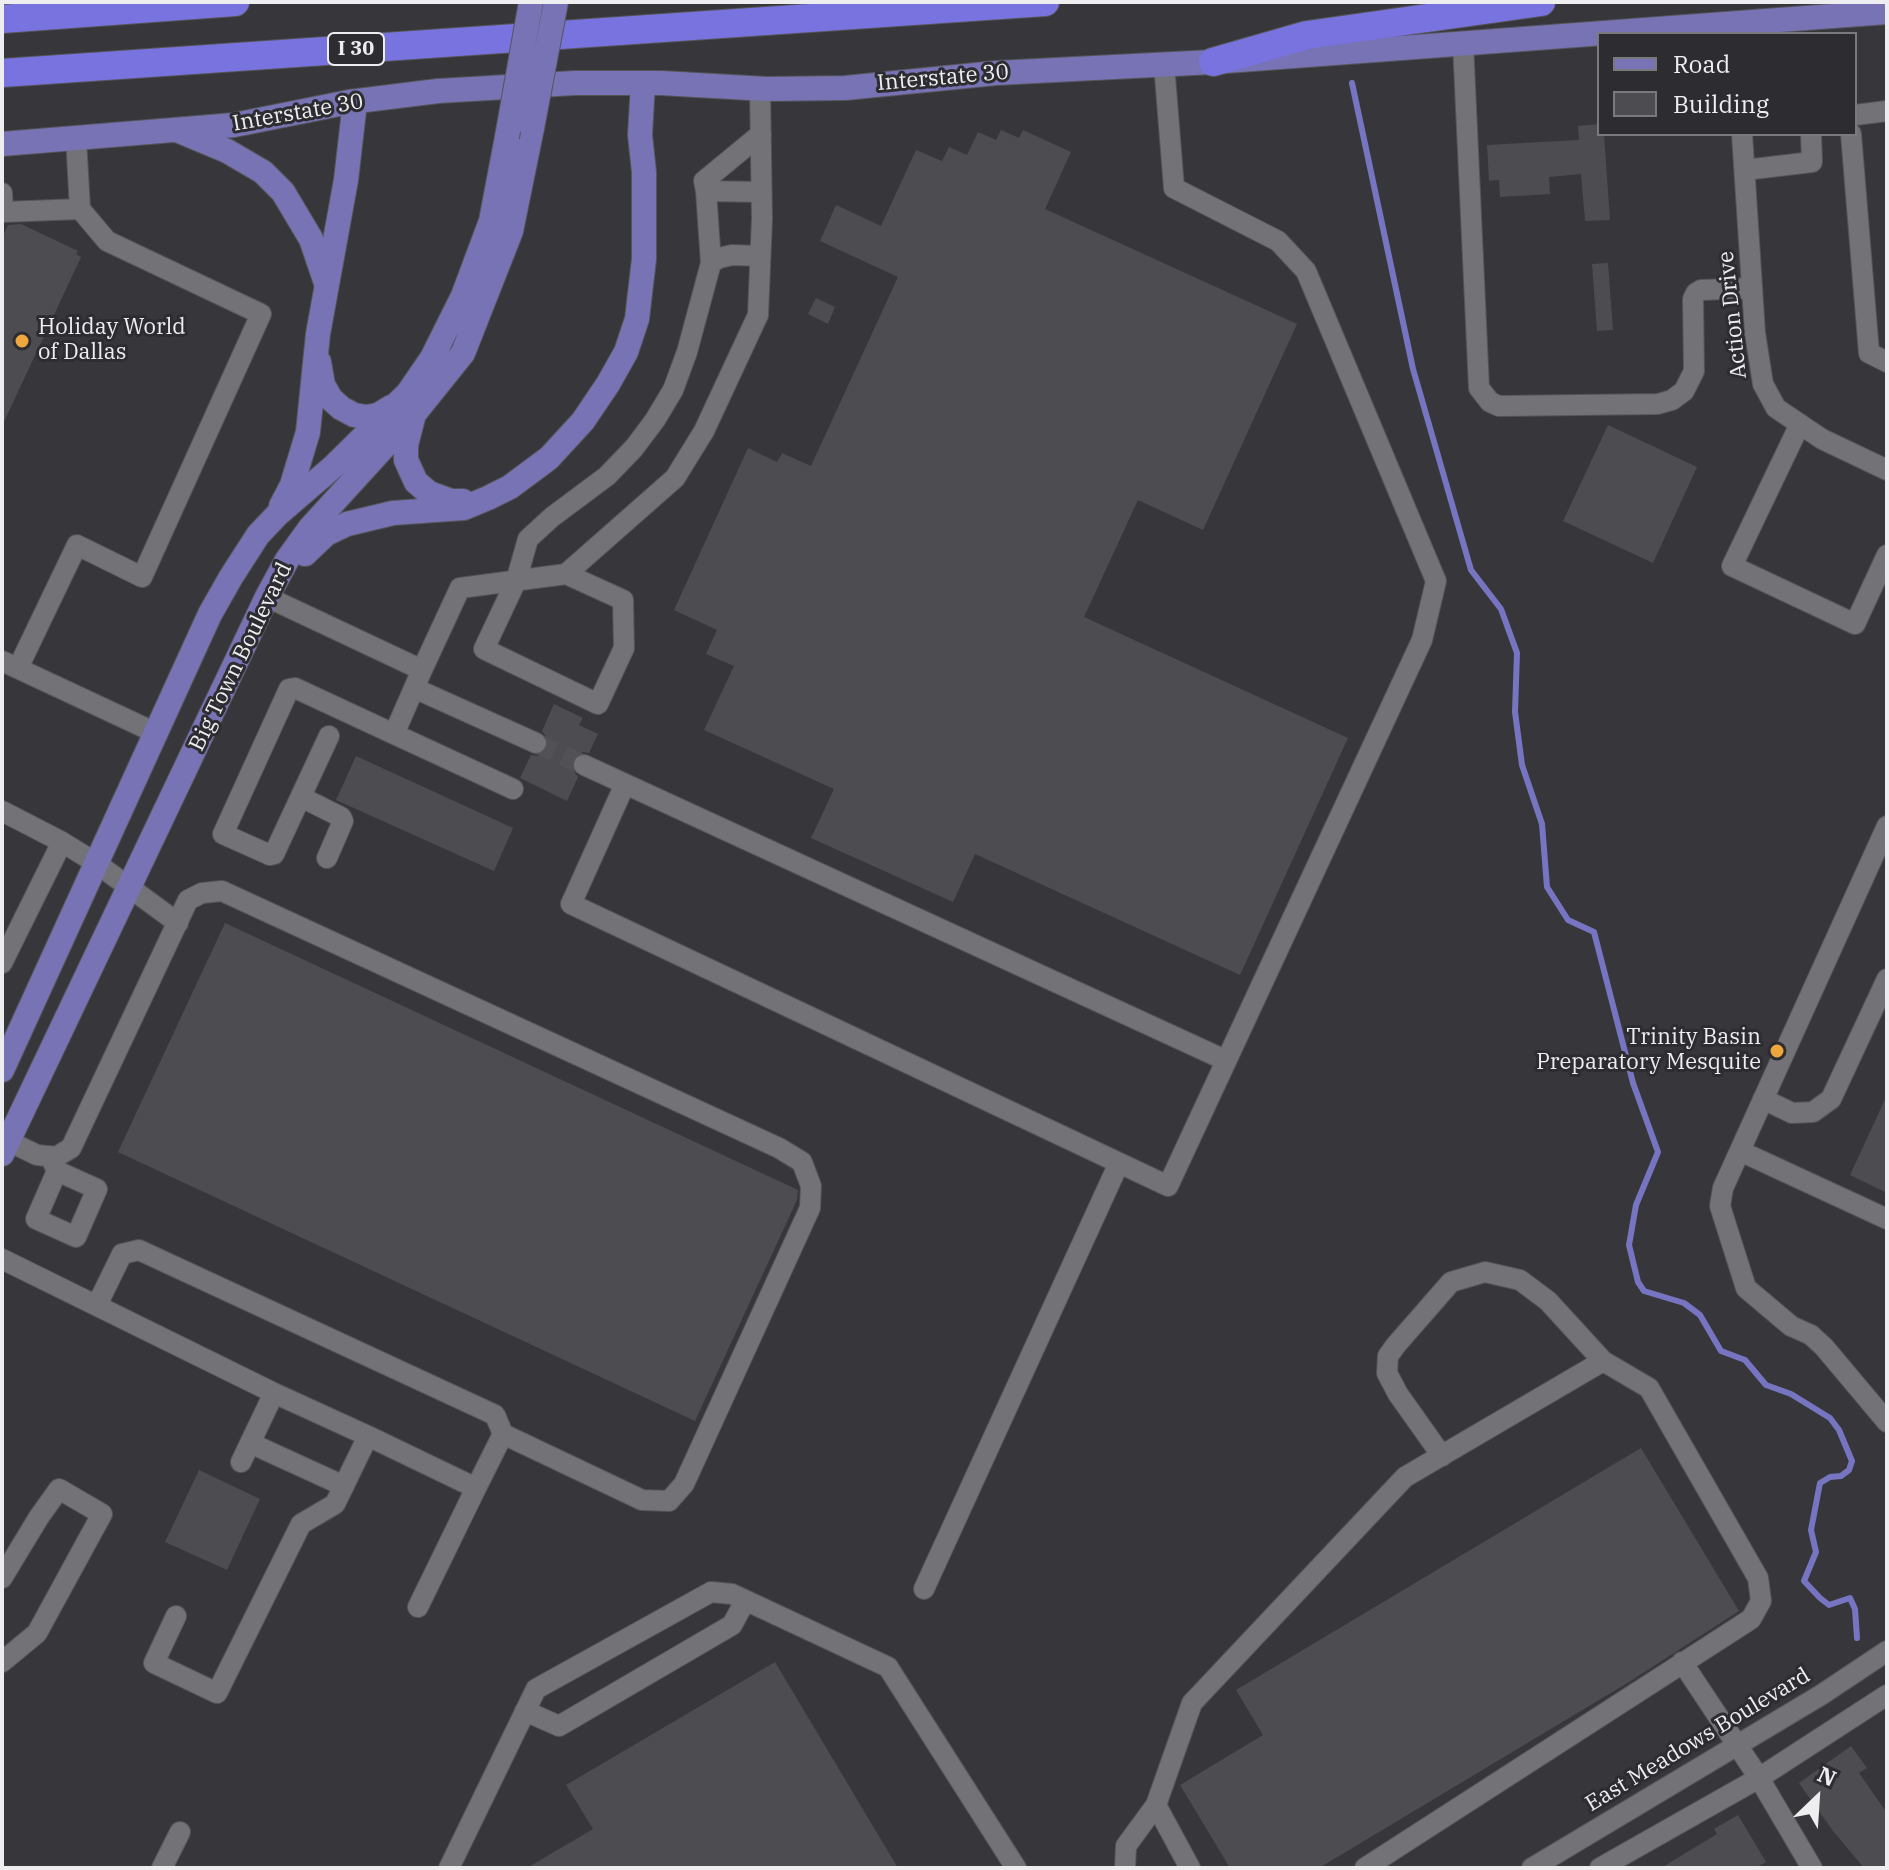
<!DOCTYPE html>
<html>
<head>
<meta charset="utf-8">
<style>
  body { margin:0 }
  #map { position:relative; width:1889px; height:1870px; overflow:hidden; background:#37373b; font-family:"IBM Plex Serif",serif }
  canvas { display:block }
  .frame { position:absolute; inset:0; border:4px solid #eeeef1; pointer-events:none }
  .legend { position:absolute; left:1597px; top:32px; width:260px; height:104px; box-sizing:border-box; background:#2d2d31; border:2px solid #7a7a7e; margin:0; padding:10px 14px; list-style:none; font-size:24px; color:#eeeef1 }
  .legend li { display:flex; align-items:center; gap:16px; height:40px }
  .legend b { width:40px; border:2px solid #7a7a7e }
  .north { position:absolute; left:1777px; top:1758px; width:80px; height:80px; -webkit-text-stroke:6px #2d2d31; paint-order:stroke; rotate:25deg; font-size:22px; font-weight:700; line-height:32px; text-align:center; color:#eeeef1 }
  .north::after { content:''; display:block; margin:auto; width:28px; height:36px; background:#eeeef1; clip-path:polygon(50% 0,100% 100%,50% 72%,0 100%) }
</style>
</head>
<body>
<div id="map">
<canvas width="1889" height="1870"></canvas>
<div class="frame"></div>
<ul class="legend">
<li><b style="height:10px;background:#7773b5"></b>Road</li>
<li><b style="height:22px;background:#4d4d51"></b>Building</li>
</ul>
<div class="north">N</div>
</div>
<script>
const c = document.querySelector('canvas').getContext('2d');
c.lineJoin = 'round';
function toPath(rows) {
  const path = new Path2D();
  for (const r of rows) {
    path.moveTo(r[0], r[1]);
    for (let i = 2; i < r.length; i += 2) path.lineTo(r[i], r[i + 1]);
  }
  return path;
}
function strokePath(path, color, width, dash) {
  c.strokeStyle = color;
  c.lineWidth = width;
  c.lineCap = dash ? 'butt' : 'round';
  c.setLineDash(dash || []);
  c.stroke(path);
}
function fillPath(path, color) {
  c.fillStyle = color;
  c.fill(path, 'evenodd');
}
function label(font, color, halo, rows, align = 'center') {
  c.font = font + ' "IBM Plex Serif",serif';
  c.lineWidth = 6;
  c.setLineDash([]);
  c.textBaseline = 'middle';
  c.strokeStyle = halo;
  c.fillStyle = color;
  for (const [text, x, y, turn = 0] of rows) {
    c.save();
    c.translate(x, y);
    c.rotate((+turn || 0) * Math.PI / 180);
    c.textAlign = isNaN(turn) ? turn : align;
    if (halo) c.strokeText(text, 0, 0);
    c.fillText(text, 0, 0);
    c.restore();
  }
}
strokePath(toPath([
  [1352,83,1413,369,1471,570,1501,609,1517,653,1515,712,1522,765,1542,824,1547,887,1568,920,1594,932,1633,1083,1658,1152,1636,1205,1629,1245,1638,1282,1644,1291,1684,1303,1700,1315,1721,1351,1745,1360,1766,1385,1791,1394,1830,1418,1839,1430,1852,1461,1849,1470,1841,1476,1830,1477,1820,1483,1811,1530,1816,1552,1804,1581,1820,1598,1829,1605,1850,1598,1855,1609,1857,1638]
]), '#7775c1', 6);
fillPath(toPath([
  [1599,124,1599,134,1604,134,1610,220,1585,221,1581,174,1549,177,1550,194,1500,197,1499,180,1489,181,1487,145,1579,140,1578,126],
  [1001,130,1019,138,1023,130,1071,152,1045,209,1297,324,1203,530,1138,500,1084,617,1348,738,1240,975,975,854,953,902,811,838,834,789,704,730,734,666,706,654,717,630,674,610,748,448,777,462,782,453,811,466,898,277,820,241,836,205,881,226,916,150,942,161,949,147,967,155,978,132,996,140],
  [21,224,78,251,76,254,81,257,2,426,2,238,8,225],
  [1608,263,1613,330,1597,331,1592,264],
  [816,298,835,307,828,324,808,314],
  [1608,425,1697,467,1653,563,1563,521],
  [554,704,583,718,579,725,598,734,589,753,582,752,573,759,571,767,578,777,567,801,520,778,531,755,538,756,547,749,549,741,542,731],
  [356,756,513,828,494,871,336,800],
  [225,923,798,1190,797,1200,695,1421,118,1152],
  [1887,1095,1887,1193,1850,1175],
  [1641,1448,1739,1611,1629,1682,1319,1868,1230,1868,1180,1785,1263,1735,1236,1690],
  [199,1470,260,1499,227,1570,165,1542],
  [775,1662,898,1868,527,1868,593,1829,566,1785],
  [1851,1746,1867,1768,1859,1773,1887,1813,1887,1868,1864,1868,1833,1831,1799,1783],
  [1738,1815,1766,1862,1755,1868,1661,1868,1717,1834,1714,1829]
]), '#4d4d51');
strokePath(toPath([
  [536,743,584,765]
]), '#525256', 20, [20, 10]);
const minor = toPath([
  [1463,43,1479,388,1490,402,1499,406,1658,404,1672,400,1684,391,1694,371,1693,299,1696,293,1701,290,1752,288],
  [1855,115,1887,111],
  [761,134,704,181,706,191,761,192],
  [1742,134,1755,333,1763,384,1776,408,1822,439,1887,470],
  [1851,134,1869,353,1887,362],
  [1745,170,1812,162,1811,134],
  [706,191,711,263],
  [2,193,3,212,80,209,76,138],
  [1800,424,1732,566,1855,624,1887,555],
  [566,574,623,600,624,648,598,704,484,649,516,581,528,539,552,517,607,476,634,448,655,420,673,390,687,352,711,263,719,258,732,255,760,256],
  [267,597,422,670,460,588,566,574,675,478,704,431,758,315,762,219,760,89],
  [2,661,156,733],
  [18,668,77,545,142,577,261,314,107,241,80,209],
  [422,670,394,734,513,789],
  [414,688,536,743],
  [329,736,274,854,270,855,223,834,289,689,295,688,394,734],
  [584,765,1225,1060],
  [625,784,571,904,1168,1186,1422,640,1436,581,1306,271,1278,241,1174,188,1164,64],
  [301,797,341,817,343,821,327,858],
  [2,811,62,842,96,863,178,923],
  [1887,826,1723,1188,1720,1206,1746,1288,1791,1326,1811,1335,1824,1347,1887,1422],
  [2,963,62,842],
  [1763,1099,1792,1113,1813,1112,1831,1099,1887,979],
  [2,1138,37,1155,56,1157,71,1148,188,900,202,893,222,891,779,1148,802,1162,811,1186,810,1208,684,1484,669,1501,642,1500,503,1434],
  [1740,1151,1887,1219],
  [50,1156,57,1171,36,1219,76,1237,97,1189,57,1171],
  [2,1259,274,1393,241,1462],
  [97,1305,122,1254,139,1250,495,1415,503,1434,476,1488],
  [368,1436,476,1488,418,1607],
  [250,1443,344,1486],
  [1442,1456,1398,1394,1387,1373,1388,1356,1396,1345,1451,1282,1485,1272,1520,1280,1548,1301,1603,1361],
  [2,1578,39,1517,59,1489,102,1514,37,1633,2,1662],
  [924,1589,1119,1163],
  [176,1616,154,1663,217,1693,301,1524,335,1504,368,1436,274,1393],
  [1682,1662,1759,1778,1812,1868],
  [525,1711,559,1726,732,1625,745,1601],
  [162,1868,180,1832],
  [449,1868,536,1689,711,1592,732,1594,888,1667,1016,1868],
  [1125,1868,1126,1846,1156,1805],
  [1190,1868,1156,1805,1192,1703,1405,1477,1603,1361,1649,1388,1758,1578,1761,1601,1751,1619,1365,1868],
  [1532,1868,1821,1695,1887,1651],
  [1600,1868,1759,1778,1887,1695]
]);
const major = toPath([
  [179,131,227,151,263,172,283,192,311,239,326,283],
  [2,144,234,125,349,102,438,91,574,83,661,83,767,89,845,88,996,73,1213,62,1887,12],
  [319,362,323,385,331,399,341,408,354,415,367,417,378,415,391,407],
  [413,418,406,445,406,460,416,482,429,493,451,501,463,501],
  [281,506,292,485,308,432,318,334,346,180,355,102],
  [305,554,326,534,347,524,393,513,464,508,488,498,510,487,549,458,583,421,608,384,626,352,637,319,644,259,644,172,640,135,643,83],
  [2,1070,210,614,231,577,258,535,277,515,334,466,408,393,432,358,463,296,491,221,507,137],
  [2,1154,267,597,287,560,310,528,414,414,463,353,511,231,532,128]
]);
const highway = toPath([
  [2,19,235,2],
  [1213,62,1307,35,1541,2],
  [2,73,1045,2]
]);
strokePath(minor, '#555559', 22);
strokePath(major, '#555559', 26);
strokePath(highway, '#555559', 30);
strokePath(minor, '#737377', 20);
strokePath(major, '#7773b5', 24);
strokePath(highway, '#7973df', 28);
const majorBridge = toPath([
  [532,128,556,2],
  [507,137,531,2]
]);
strokePath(majorBridge, '#555559', 26, []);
strokePath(majorBridge, '#7773b5', 24);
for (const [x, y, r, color] of [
  [22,341,8,"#eea73d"],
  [1777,1051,8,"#eea73d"]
]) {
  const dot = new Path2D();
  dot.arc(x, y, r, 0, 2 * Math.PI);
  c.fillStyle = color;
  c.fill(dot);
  strokePath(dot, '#2d2d31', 3);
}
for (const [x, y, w] of [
  [356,49,56]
]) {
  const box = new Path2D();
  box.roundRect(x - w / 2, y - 16, w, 32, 6);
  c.fillStyle = '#2d2d31';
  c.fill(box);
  strokePath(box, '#eeeef1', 2);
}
label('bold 20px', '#eeeef1', null, [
  ["I 30",356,49]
]);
label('22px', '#eeeef1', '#2d2d31', [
  ["Interstate 30",943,78,-5],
  ["Interstate 30",298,113,-10],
  ["Action Drive",1733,315,-96],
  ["Big Town Boulevard",241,657,-64],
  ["East Meadows Boulevard",1698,1740,-31]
]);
label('22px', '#eeeef1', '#2d2d31', [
  ["Holiday World",38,328],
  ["of Dallas",38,353],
  ["Trinity Basin",1761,1038,"right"],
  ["Preparatory Mesquite",1761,1063,"right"]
], 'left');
</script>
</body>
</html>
